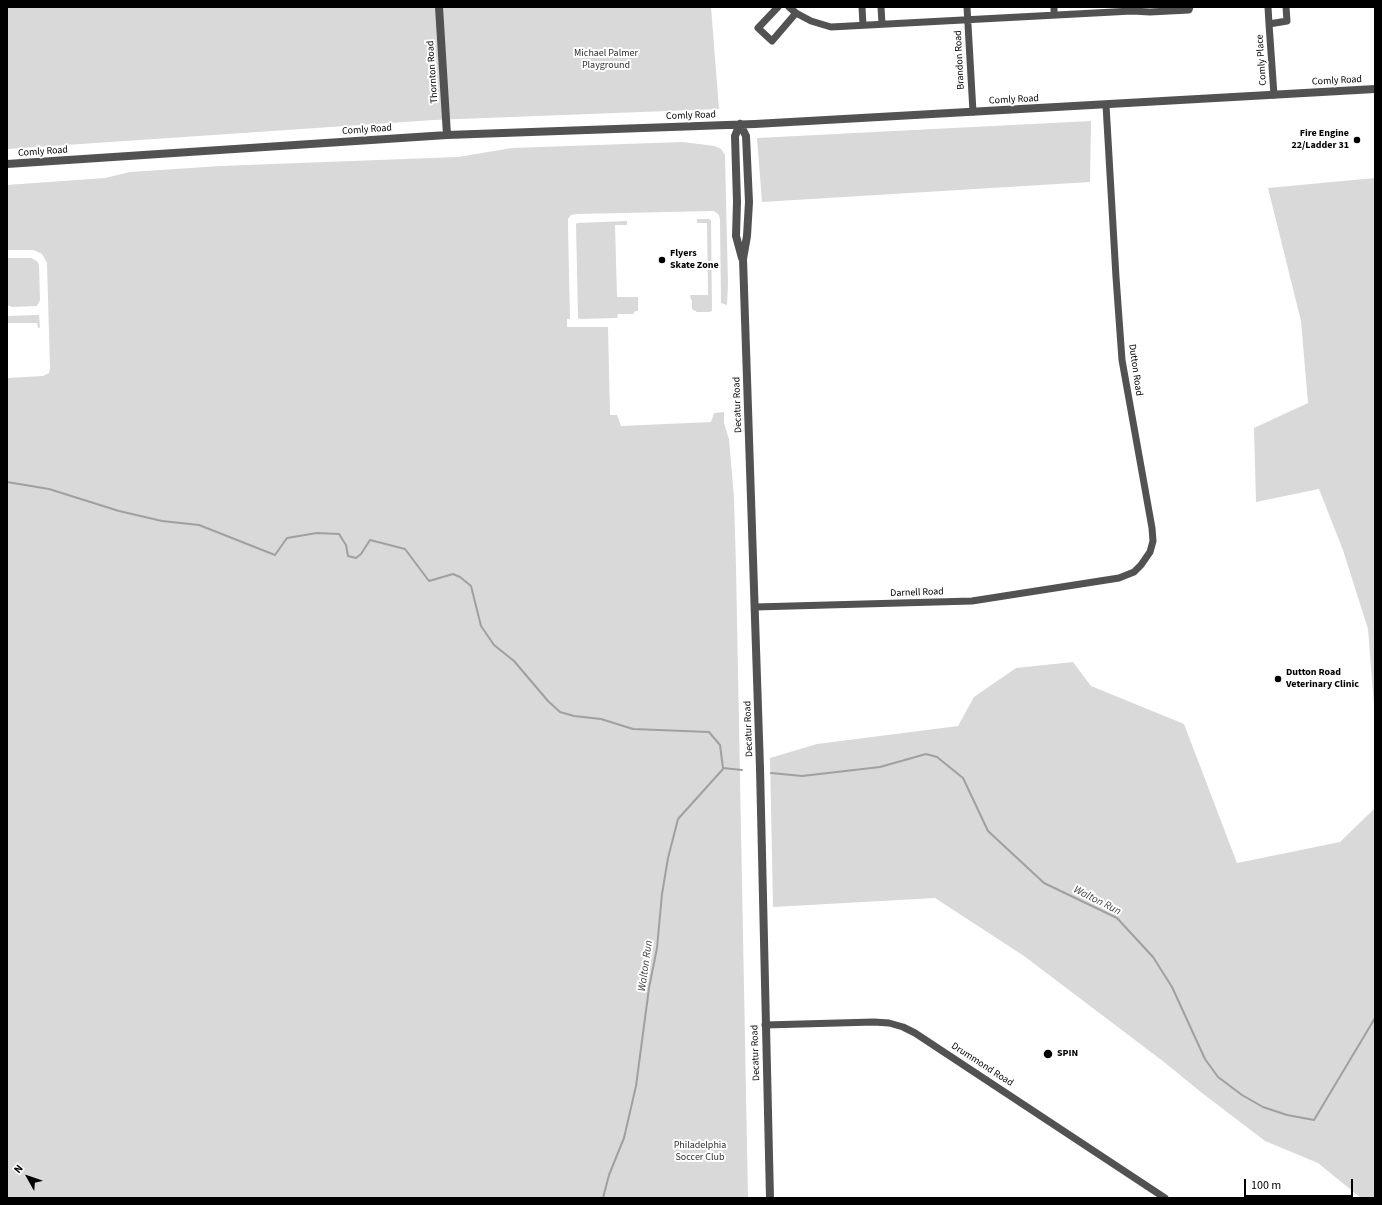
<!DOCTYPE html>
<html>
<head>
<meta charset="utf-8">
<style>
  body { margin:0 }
  #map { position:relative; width:1382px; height:1205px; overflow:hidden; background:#fff; font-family:"Source Sans 3",sans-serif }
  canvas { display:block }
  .frame { position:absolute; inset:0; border:8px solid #000; pointer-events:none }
  .north { position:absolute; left:8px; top:1157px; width:40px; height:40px; -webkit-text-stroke:3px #fff; paint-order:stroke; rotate:310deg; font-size:11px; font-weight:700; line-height:16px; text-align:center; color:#000 }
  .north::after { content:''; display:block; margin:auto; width:14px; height:18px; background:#000; clip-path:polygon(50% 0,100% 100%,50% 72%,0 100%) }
  .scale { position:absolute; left:1244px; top:1179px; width:109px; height:18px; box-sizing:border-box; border:2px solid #000; border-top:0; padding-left:5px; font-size:12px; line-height:14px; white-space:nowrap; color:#000; -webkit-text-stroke:3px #fff; paint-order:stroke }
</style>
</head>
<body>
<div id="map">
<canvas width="1382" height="1205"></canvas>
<div class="frame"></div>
<div class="north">N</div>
<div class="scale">100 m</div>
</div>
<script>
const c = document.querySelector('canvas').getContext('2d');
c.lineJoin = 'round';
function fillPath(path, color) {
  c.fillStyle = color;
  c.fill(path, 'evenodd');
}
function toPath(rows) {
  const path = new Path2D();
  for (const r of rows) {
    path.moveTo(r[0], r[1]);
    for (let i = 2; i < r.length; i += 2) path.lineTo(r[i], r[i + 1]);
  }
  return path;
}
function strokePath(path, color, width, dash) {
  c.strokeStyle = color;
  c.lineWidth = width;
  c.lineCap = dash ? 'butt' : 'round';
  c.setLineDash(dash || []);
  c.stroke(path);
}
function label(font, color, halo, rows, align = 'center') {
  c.font = font + ' "Source Sans 3",sans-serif';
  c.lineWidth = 4;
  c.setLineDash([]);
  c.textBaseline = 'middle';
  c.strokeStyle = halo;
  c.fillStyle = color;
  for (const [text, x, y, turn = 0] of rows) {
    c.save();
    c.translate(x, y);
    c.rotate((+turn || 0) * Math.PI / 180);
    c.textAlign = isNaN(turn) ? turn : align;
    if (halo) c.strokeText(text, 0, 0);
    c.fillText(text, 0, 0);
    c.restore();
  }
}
fillPath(toPath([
  [7,7,711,7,719,109,434,120,7,149],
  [1091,121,1090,182,762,202,757,138],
  [682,142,715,146,721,149,725,155,728,284,727,305,721,303,720,220,719,215,714,211,577,214,571,215,568,219,568,226,570,319,567,319,567,327,608,327,610,415,617,415,621,426,711,422,714,413,724,412,724,423,729,439,734,498,736,567,748,1198,7,1198,7,378,43,376,49,373,50,368,47,263,42,254,34,250,7,250,7,185,105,178,130,172,220,166,458,157,512,148],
  [1375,178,1375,719,1368,629,1343,550,1319,489,1256,502,1254,428,1308,403,1301,321,1268,188],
  [697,219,709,219,711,220,712,311,709,312,697,312,692,309,692,300,691,300,690,295,708,295,707,223,697,223],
  [627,221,627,225,615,225,617,297,638,297,638,311,635,311,633,314,618,314,617,318,580,319,578,318,576,224,577,223],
  [7,258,31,258,37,261,39,265,40,300,37,306,12,307,7,305],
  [39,315,40,327,39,328,38,328,37,323,7,323,7,316],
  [1073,662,1091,686,1184,724,1237,863,1340,842,1375,808,1375,1198,1361,1198,1318,1163,1265,1141,1202,1093,1164,1062,1024,956,935,898,773,907,770,758,817,744,958,726,974,697,1016,668]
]), '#d9d9d9');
strokePath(toPath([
  [7,482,49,489,119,511,162,521,199,525,275,555,287,538,317,533,339,534,346,545,348,556,356,558,361,554,370,540,405,549,429,581,453,574,460,577,471,586,481,626,494,645,514,661,548,701,560,712,574,716,601,719,633,729,709,732,720,745,723,768],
  [723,768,742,770],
  [771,773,802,776,880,767,926,754,937,757,963,778,988,831,1044,883,1117,918,1153,957,1172,987,1205,1059,1218,1077,1242,1095,1263,1107,1287,1115,1314,1120,1375,1018],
  [603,1198,609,1175,624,1138,636,1086,649,988,657,948,662,894,668,858,678,819,723,769]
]), '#a0a0a0', 2);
strokePath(toPath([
  [778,7,758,28,772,41,796,13],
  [789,7,796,13,811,21,831,27,1132,11,1150,12,1189,10,1190,7],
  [862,7,863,25],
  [881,7,882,24],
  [967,7,973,112],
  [1054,7,1054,15],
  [1268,7,1269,24,1287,21,1286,7],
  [1269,24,1274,95],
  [755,607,972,601,1119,578,1134,572,1141,565,1150,552,1153,541,1152,528,1122,360,1116,277,1106,105],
  [765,1025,874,1022,889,1023,903,1027,915,1033,1165,1198]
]), '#525252', 7);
strokePath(toPath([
  [439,7,447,135],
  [740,124,746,136,749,202,747,236,743,259,760,768,770,1198],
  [740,124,735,136,737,202,736,236,742,258],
  [7,164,447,135,755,124,1375,89]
]), '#525252', 8);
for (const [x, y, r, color] of [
  [1357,140,4,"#000"],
  [662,260,4,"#000"],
  [1278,679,4,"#000"],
  [1048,1054,5,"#000"]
]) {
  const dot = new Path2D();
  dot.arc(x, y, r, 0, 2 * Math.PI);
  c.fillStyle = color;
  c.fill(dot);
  strokePath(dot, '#fff', 1.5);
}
label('10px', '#303030', '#fff', [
  ["Michael Palmer",606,54],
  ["Playground",606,66],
  ["Philadelphia",700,1146],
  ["Soccer Club",700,1158]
]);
label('10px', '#000', '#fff', [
  ["Brandon Road",960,60,-93],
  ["Comly Place",1262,60,-94],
  ["Thornton Road",433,72,-94],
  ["Comly Road",1337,81,-3],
  ["Comly Road",1014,100,-3],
  ["Comly Road",691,116,-2],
  ["Comly Road",367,130,-4],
  ["Comly Road",43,152,-4],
  ["Dutton Road",1135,370,82],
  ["Decatur Road",738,405,-92],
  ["Darnell Road",917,593,-2],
  ["Decatur Road",749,729,-92],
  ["Decatur Road",756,1053,-92],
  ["Drummond Road",982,1065,33]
]);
label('bold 10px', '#000', '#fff', [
  ["Fire Engine",1349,134,"right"],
  ["22/Ladder 31",1349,146,"right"],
  ["Flyers",670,254],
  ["Skate Zone",670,266],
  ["Dutton Road",1286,673],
  ["Veterinary Clinic",1286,685],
  ["SPIN",1057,1054]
], 'left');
label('italic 11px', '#414141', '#fff', [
  ["Walton Run",1097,901,27],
  ["Walton Run",646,966,-82]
]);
</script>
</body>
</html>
